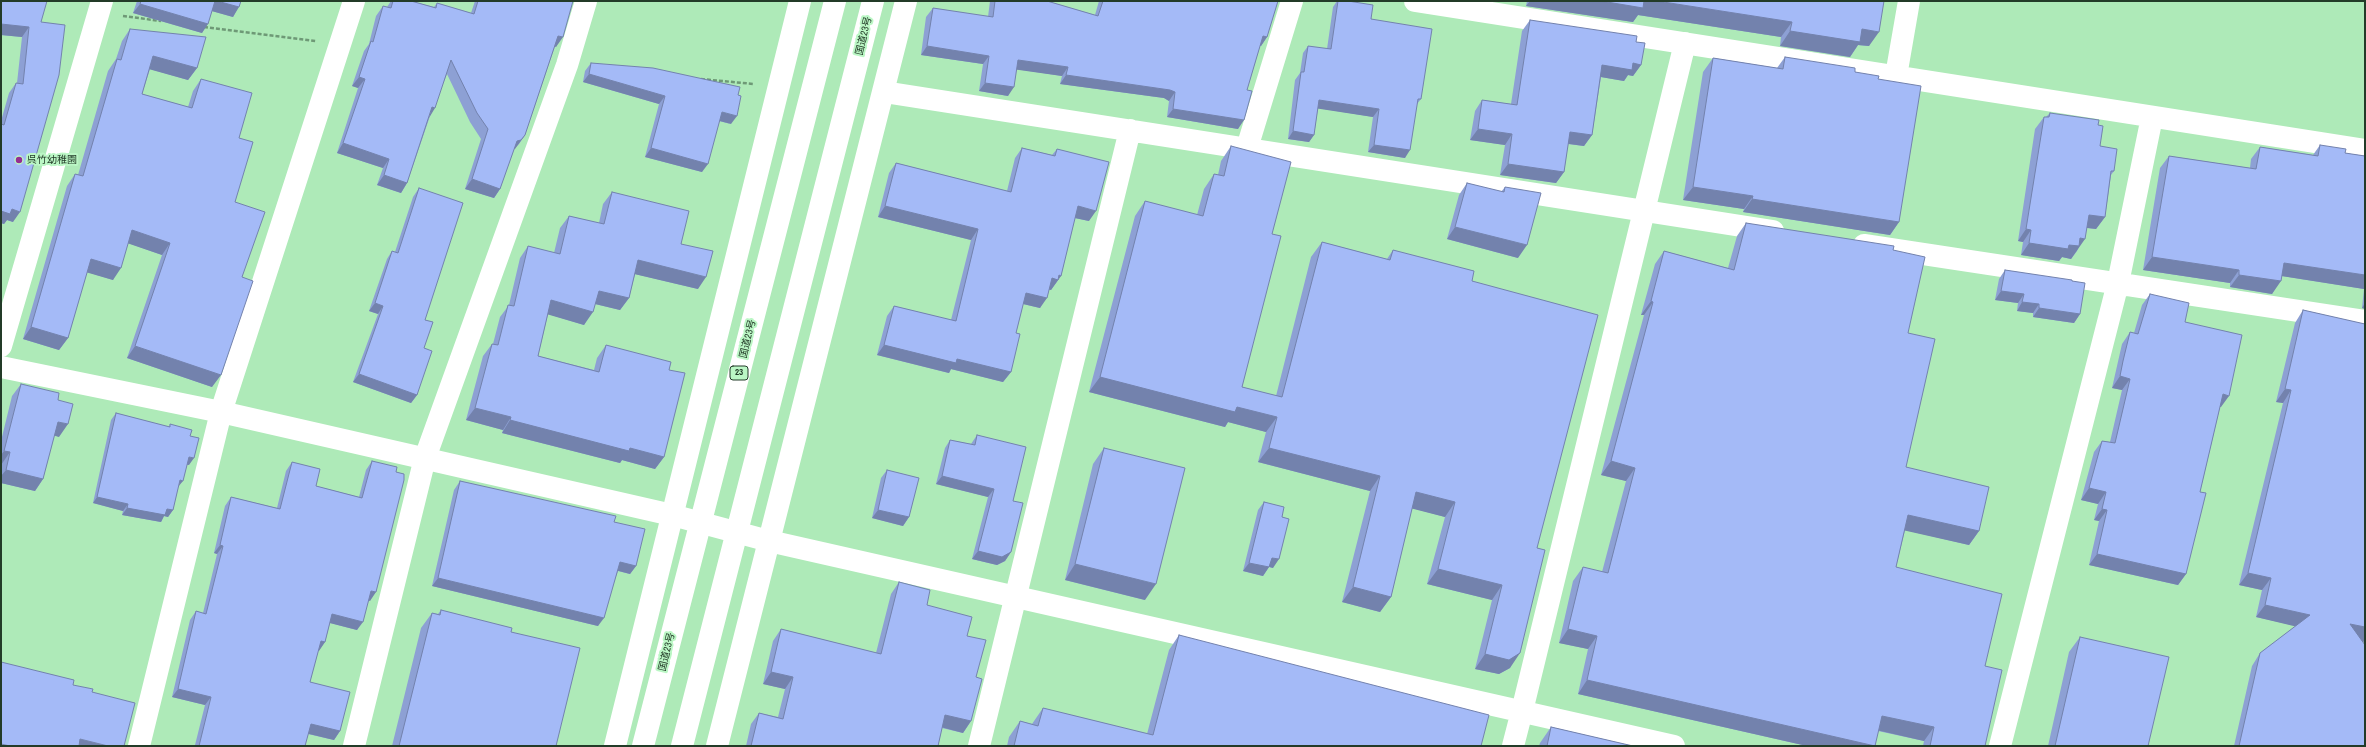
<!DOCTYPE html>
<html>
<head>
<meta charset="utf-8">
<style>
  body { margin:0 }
  #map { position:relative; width:2366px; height:747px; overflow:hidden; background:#aeeab8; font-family:"Archivo Narrow",sans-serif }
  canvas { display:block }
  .frame { position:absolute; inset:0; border:2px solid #233b28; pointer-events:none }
</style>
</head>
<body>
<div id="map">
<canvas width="2366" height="747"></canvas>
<div class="frame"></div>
</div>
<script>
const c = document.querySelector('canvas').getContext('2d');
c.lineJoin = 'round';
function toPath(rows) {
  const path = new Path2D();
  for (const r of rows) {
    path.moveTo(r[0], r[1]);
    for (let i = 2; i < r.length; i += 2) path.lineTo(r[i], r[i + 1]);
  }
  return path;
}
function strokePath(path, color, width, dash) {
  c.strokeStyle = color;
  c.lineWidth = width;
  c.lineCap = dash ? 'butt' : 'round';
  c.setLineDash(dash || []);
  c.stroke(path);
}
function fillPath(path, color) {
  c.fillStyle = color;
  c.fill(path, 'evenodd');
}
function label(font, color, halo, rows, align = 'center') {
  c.font = font + ' "Archivo Narrow","Noto Sans JP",sans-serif';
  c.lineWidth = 4;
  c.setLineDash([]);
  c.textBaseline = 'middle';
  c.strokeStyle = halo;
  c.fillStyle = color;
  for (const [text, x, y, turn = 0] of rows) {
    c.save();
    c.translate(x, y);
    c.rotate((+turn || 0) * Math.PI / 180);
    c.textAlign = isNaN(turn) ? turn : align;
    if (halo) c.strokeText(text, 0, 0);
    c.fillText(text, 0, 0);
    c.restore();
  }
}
strokePath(toPath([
  [123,16,161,21],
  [204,27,316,41],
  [701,79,754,84]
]), '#6e9976', 2.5, [4, 2]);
strokePath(toPath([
  [1415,1,2365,150],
  [1896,76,1909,1],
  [884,92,1773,231],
  [1247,148,1292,1],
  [1864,245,2365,321],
  [1,346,102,1],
  [1522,711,1685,43],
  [139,746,221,412,354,1],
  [354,746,425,458,567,65,586,1],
  [615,746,800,1],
  [717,746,906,1],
  [979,746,1130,130],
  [2000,746,2118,283,2152,117]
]), '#fff', 22);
strokePath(toPath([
  [1,367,221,412,672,515,769,541,1674,746],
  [1513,746,1522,711]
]), '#fff', 22);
strokePath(toPath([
  [643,746,835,1],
  [682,746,873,1]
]), '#fff', 22);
fillPath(toPath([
  [1,1,41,22,13,222,7,220,4,224,1,223,1,121,9,93,16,83,17,83,22,37,1,35],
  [137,1,241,1,233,17,212,11,202,33,133,13],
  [391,1,411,1,434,7,437,3,471,13,475,1,573,1,556,47,555,46,525,135,519,144,514,149,500,189,494,198,465,189,481,139,470,122,447,74,430,116,407,183,401,193,377,185,383,168,337,153,358,88,352,86,364,51,369,44,376,16,383,6,387,7],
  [990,1,1047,1,1095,15,1099,1,1278,1,1267,37,1261,46,1260,46,1247,90,1238,129,1167,117,1169,101,1164,98,1060,84,1062,76,1016,69,1008,96,979,91,983,64,921,55,926,17,933,8,988,17],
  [1337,1,1348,1,1371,19,1421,99,1417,104,1405,158,1368,152,1373,117,1318,108,1314,135,1309,142,1288,139,1295,80,1300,73,1303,53,1308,46,1327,49,1333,7],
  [1527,1,1884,1,1869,46,1858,45,1850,57,1780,46,1781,37,1638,15,1633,22,1526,6],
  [1530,20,1636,42,1641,65,1633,76,1628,75,1624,81,1601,77,1592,135,1584,146,1568,144,1564,172,1556,183,1500,175,1505,145,1470,140,1475,111,1482,100,1511,104,1522,31],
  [130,29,197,68,188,80,150,69,142,94,188,107,193,91,201,79,239,138,235,202,242,277,212,387,127,358,162,255,128,243,113,280,87,272,68,338,59,350,23,339,67,186,75,174,78,175,108,71,116,59,122,41],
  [1785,57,1855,72,1878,79,1899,222,1890,235,1743,212,1744,209,1683,200,1703,72,1713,58,1777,68],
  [591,63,731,124,719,121,702,172,645,157,659,104,583,82,585,71],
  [2050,113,2098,125,2100,146,2114,171,2111,175,2105,217,2096,229,2087,228,2077,251,2071,259,2062,257,2059,261,2021,255,2023,242,2018,241,2035,129,2044,117,2046,117],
  [2320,145,2345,153,2365,156,2365,309,2362,308,2364,289,2282,276,2272,294,2230,287,2230,283,2143,270,2160,168,2169,156,2250,168,2251,159,2260,147,2313,155],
  [1231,146,1272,234,1242,387,1276,396,1311,257,1322,242,1387,259,1393,250,1472,281,1537,548,1510,668,1499,674,1475,669,1492,600,1427,584,1445,517,1412,508,1391,597,1380,612,1342,602,1370,491,1258,462,1266,432,1228,422,1225,427,1089,392,1135,216,1145,201,1197,215,1204,189,1214,174,1218,175,1221,161],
  [1022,148,1052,155,1057,149,1089,221,1075,218,1061,276,1051,290,1049,290,1040,308,1023,304,1016,333,1011,372,1003,382,951,369,949,373,877,355,887,316,894,306,951,320,971,240,878,217,889,173,896,163,1007,191,1015,158],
  [1467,183,1501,192,1505,187,1518,258,1447,239,1459,195],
  [419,188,425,320,424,348,417,395,411,403,353,382,378,314,369,311,387,259,392,251,395,252,413,197],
  [612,192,681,244,698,289,635,274,629,298,620,310,595,304,584,325,548,314,538,356,594,370,597,358,606,345,669,370,664,457,655,469,622,460,620,463,502,433,503,430,466,420,483,356,492,344,493,344,500,317,509,305,520,258,528,246,554,253,560,228,569,216,599,223,603,204],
  [1746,223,1893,250,1908,333,1906,467,1979,531,1969,545,1905,530,1896,567,1985,666,1985,746,1923,746,1924,741,1878,731,1875,746,1807,746,1578,694,1588,649,1559,643,1573,581,1583,567,1602,572,1626,481,1601,475,1644,315,1641,315,1655,264,1664,251,1728,268,1737,236],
  [2005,270,2072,281,2080,314,2074,323,2033,317,2033,313,2017,311,2018,303,1995,300,1999,279],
  [2150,294,2185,322,2221,407,2220,407,2200,492,2186,574,2178,585,2089,565,2099,521,2094,520,2098,504,2081,500,2094,452,2102,441,2110,442,2122,390,2112,388,2122,344,2130,332,2134,333,2142,305],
  [2303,310,2364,324,2365,323,2365,642,2362,641,2365,746,2234,746,2252,666,2260,653,2296,626,2256,617,2262,590,2239,585,2283,403,2276,402,2295,323],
  [21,384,58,400,59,437,54,435,43,479,35,491,1,483,1,441,12,396],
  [116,413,169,427,170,424,190,436,189,465,187,465,178,487,173,510,168,517,164,516,161,522,122,515,123,511,93,503,111,420],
  [977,435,1013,501,1011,552,1005,561,997,565,972,559,988,497,936,484,945,448,950,440,971,444],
  [1104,448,1145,600,1065,580,1093,464],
  [372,461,396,472,370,601,369,600,357,630,330,623,325,642,318,651,310,682,340,731,334,740,308,734,305,746,191,746,192,745,195,745,205,705,172,697,190,620,196,611,203,613,217,554,214,553,225,506,231,497,277,508,286,471,292,462,316,486,359,497,366,470],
  [887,470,909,517,903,526,872,518,881,478],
  [460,481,614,522,636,566,630,574,618,571,598,626,432,586,454,490],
  [1264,502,1282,517,1273,568,1269,567,1263,576,1243,571,1258,510],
  [899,582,927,605,967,636,976,677,971,721,963,733,942,728,938,746,746,746,751,724,759,713,778,717,785,689,763,684,773,641,781,629,876,653,891,594],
  [441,610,511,632,556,746,392,746,421,628,432,613,438,614],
  [1179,635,1481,746,1007,746,1009,737,1020,721,1032,724,1043,708,1147,734,1169,650],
  [2080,637,2148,746,2048,746,2069,652],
  [1551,727,1633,746,1539,746,1540,743]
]), '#8da0d4');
fillPath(toPath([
  [214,1,217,1,239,7,233,17,208,10],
  [1530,1,1657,1,1792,22,1781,37,1638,15,1633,22,1526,6],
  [140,4,208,24,202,33,133,13],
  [1,24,29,27,22,37,1,35],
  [1862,29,1879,32,1869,46,1858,45,1850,57,1780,46,1790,31],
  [558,36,563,37,556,47,552,45],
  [1263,36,1267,37,1261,46,1257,45],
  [927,46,989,56,983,64,921,55],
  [153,56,197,68,188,80,145,68],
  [1018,60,1068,67,1062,76,1012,69],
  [1633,63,1641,65,1633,76,1628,75,1624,81,1595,76,1602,65],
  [589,74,665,96,659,104,583,82],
  [1066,75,1170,90,1175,92,1169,101,1164,98,1060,84],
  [359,77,365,79,358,88,352,86],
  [985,83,1014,87,1008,96,979,91],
  [1319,100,1379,109,1373,117,1314,108],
  [432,107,435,108,429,118],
  [1173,109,1244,120,1238,129,1167,117],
  [722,112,737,116,731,124,716,120],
  [1478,129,1512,134,1505,145,1470,140],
  [1293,131,1314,135,1309,142,1288,139],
  [1570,132,1592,135,1584,146,1562,143],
  [525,135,515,149,510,150,517,141],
  [343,143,389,159,383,168,337,153],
  [1374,145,1410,150,1405,158,1368,152],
  [651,148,708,164,702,172,645,157],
  [1508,164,1564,172,1556,183,1500,175],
  [384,175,407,183,401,193,377,185],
  [472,179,500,189,494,198,465,189],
  [1693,187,1753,196,1744,209,1683,200],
  [1752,199,1899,222,1890,235,1743,212],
  [885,206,978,229,971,240,878,217],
  [1078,206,1096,211,1089,221,1070,217],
  [12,209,20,212,13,222,7,220,4,224,1,223,1,211],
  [2089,215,2105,217,2096,229,2080,227],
  [1455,227,1527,245,1518,258,1447,239],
  [2026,229,2031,230,2023,242,2018,241],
  [132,230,170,243,162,255,124,242],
  [2080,238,2085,239,2071,259,2062,257,2059,261,2021,255,2029,243,2069,245],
  [2152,257,2239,270,2230,283,2143,270],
  [91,259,121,268,113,280,82,271],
  [638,260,706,277,698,289,630,273],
  [2284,263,2365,275,2365,288,2364,289,2275,275],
  [1059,275,1061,276,1051,290,1045,288,1052,278],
  [2239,275,2281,281,2272,294,2230,287],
  [599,291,629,298,620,310,591,303],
  [2001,291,2024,294,2018,303,1995,300],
  [1026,293,1047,298,1040,308,1019,303],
  [551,300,593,312,584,325,543,313],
  [1651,301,1653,302,1644,315,1641,315],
  [2022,302,2039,304,2033,313,2017,311],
  [375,303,383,306,378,314,369,311],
  [2365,303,2365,309,2362,308],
  [2039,308,2080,314,2074,323,2033,317],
  [31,327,68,338,59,350,23,339],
  [884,345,957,359,1011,372,1003,382,951,369,949,373,877,355],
  [135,346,221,375,212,387,127,358],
  [359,374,417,395,411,403,353,382],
  [2120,376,2130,379,2122,390,2112,388],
  [1100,377,1237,407,1277,417,1266,432,1228,422,1225,427,1089,392],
  [2285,389,2291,390,2283,403,2276,402],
  [2223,394,2229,396,2221,407,2215,406],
  [475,408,511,417,503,430,466,420],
  [510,420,630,448,664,457,655,469,622,460,620,463,502,433],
  [58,422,68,424,59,437,49,434],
  [1269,448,1380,476,1370,491,1258,462],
  [4,451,10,452,1,465,1,455],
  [189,457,194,458,189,465,184,464],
  [1611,461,1635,468,1626,481,1601,475],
  [6,470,43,479,35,491,1,483,1,476],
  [942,476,994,489,988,497,936,484],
  [180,480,183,481,178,487],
  [2089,488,2106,492,2098,504,2081,500],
  [1416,492,1455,502,1445,517,1406,507],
  [97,497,128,504,123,511,93,503],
  [127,508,167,509,173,510,168,517,164,516,161,522,122,515],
  [2102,509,2107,510,2099,521,2094,520],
  [878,510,909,517,903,526,872,518],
  [1908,515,1979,531,1969,545,1898,529],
  [220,545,223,546,217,554,214,553],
  [978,551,1011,552,1005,561,997,565,972,559],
  [2097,554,2186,574,2178,585,2089,565],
  [1272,558,1279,559,1273,568,1266,566],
  [620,562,636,566,630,574,615,570],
  [1249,563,1269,567,1263,576,1243,571],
  [1075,564,1156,584,1145,600,1065,580],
  [1438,569,1502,585,1492,600,1427,584],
  [2248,573,2271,578,2262,590,2239,585],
  [438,578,604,618,598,626,432,586],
  [1353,587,1391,597,1380,612,1342,602],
  [371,591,376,592,370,601,365,599],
  [2265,605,2310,615,2302,628,2256,617],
  [332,614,363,622,357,630,326,622],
  [2350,624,2365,627,2365,642,2342,637],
  [1568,629,1597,636,1588,649,1559,643],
  [321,641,325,642,319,651,315,650],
  [1520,653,1510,668,1499,674,1475,669,1485,654],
  [771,672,793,677,785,689,763,684],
  [1587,680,1875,746,1807,746,1578,694],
  [178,689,211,697,205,705,172,697],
  [945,715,971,721,963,733,937,726],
  [1882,716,1934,727,1924,741,1872,729],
  [311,724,340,731,334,740,305,733],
  [80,739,108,746,76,746],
  [1,744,10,746,1,746]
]), '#7382ad');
const building = toPath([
  [1,1,47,1,41,22,65,25,59,75,20,212,12,209,10,214,1,211,1,124,4,125,16,83,23,84,29,27,1,24,1,1],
  [141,1,215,1,208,24,140,4,141,1],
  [217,1,241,1,239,7,217,1],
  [393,1,411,1,436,8,437,3,474,14,478,1,573,1,563,37,558,36,525,135,521,140,517,141,500,189,472,179,488,129,477,113,451,60,435,108,432,107,407,183,384,175,389,159,343,143,365,79,359,77,371,41,373,42,383,6,391,8,393,1],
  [995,1,1047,1,1098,16,1103,1,1278,1,1267,37,1263,36,1247,90,1252,91,1244,120,1173,109,1175,92,1170,90,1066,75,1068,67,1018,60,1014,87,985,83,989,56,927,46,933,8,993,17,995,1],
  [1338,1,1348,1,1373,5,1371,19,1432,29,1421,99,1418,99,1410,150,1374,145,1379,109,1319,100,1314,135,1293,131,1301,72,1304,72,1308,46,1331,49,1338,1],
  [1601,1,1644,1,1643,8,1601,1],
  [1657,1,1884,1,1879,32,1862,29,1860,42,1790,31,1792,22,1657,1],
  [1530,20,1637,36,1636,42,1645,43,1641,65,1633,63,1632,70,1602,65,1592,135,1570,132,1564,172,1508,164,1512,134,1478,129,1482,100,1517,105,1530,20],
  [130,29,206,37,197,68,153,56,142,94,192,108,201,79,252,93,239,138,253,142,235,202,265,212,242,277,253,281,221,375,135,346,170,243,132,230,121,268,91,259,68,338,31,327,75,174,83,176,117,59,121,60,130,29],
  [1785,57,1855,68,1855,72,1879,76,1878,79,1921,86,1899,222,1752,199,1753,196,1693,187,1713,58,1783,69,1785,57],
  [591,63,653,68,740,87,738,95,741,96,737,116,722,112,708,164,651,148,665,96,589,74,591,63],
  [2050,113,2099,120,2098,125,2103,126,2100,146,2117,149,2114,171,2111,171,2105,217,2089,215,2085,239,2080,238,2079,246,2069,245,2068,249,2029,243,2031,230,2026,229,2044,117,2049,117,2050,113],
  [2320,145,2346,149,2345,153,2365,156,2365,275,2284,263,2281,281,2239,275,2239,270,2152,257,2169,156,2256,169,2260,147,2318,156,2320,145],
  [1231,146,1291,162,1272,234,1281,236,1242,387,1282,397,1322,242,1390,260,1393,250,1474,271,1472,281,1598,315,1537,548,1545,550,1520,653,1509,660,1485,654,1502,585,1438,569,1455,502,1416,492,1391,597,1353,587,1380,476,1269,448,1277,417,1237,407,1235,412,1100,377,1145,201,1203,216,1214,174,1224,176,1231,146],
  [1022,148,1055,156,1057,149,1109,162,1096,211,1078,206,1061,276,1059,275,1058,280,1052,278,1047,298,1026,293,1016,333,1020,334,1011,372,957,359,956,363,884,345,894,306,956,321,978,229,885,206,896,163,1011,192,1022,148],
  [1467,183,1504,192,1505,187,1541,193,1527,245,1455,227,1467,183],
  [419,188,463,203,425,320,433,322,424,348,432,351,417,395,359,374,383,306,375,303,392,251,398,253,419,188],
  [612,192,689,211,681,244,713,251,706,277,638,260,629,298,599,291,593,312,551,300,538,356,599,372,606,345,671,362,669,370,685,373,664,457,630,448,629,451,510,420,511,417,475,408,492,344,498,345,508,305,514,306,528,246,560,254,569,216,604,224,612,192],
  [1746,223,1894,246,1893,250,1925,257,1908,333,1935,339,1906,467,1989,487,1979,531,1908,515,1896,567,2002,594,1985,666,2002,670,1985,746,1930,746,1934,727,1882,716,1875,746,1587,680,1597,636,1568,629,1583,567,1608,573,1635,468,1611,461,1653,302,1651,301,1664,251,1734,270,1746,223],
  [2005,270,2072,280,2072,281,2085,283,2080,314,2039,308,2039,304,2022,302,2024,294,2001,291,2005,270],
  [2150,294,2189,303,2185,322,2242,335,2229,396,2223,394,2200,492,2206,493,2186,574,2097,554,2107,510,2102,509,2106,492,2089,488,2102,441,2115,443,2130,379,2120,376,2123,361,2130,332,2138,334,2150,294],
  [2303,310,2365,324,2365,627,2350,624,2365,645,2365,746,2239,746,2260,653,2310,615,2265,605,2271,578,2248,573,2291,390,2285,389,2303,310],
  [21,384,59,393,58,400,73,404,68,424,58,422,43,479,6,470,10,452,4,451,21,384],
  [116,413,170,427,170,424,192,430,190,436,199,438,194,458,189,457,183,481,180,480,173,510,167,509,165,515,127,508,128,504,97,497,116,413],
  [977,435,1026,447,1013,501,1023,503,1011,552,1002,557,978,551,994,489,942,476,950,440,975,445,977,435],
  [1104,448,1185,468,1156,584,1075,564,1104,448],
  [372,461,397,467,396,472,404,474,404,480,376,592,371,591,363,622,332,614,325,642,321,641,310,682,350,692,340,731,311,724,305,746,199,746,211,697,178,689,196,611,206,614,223,546,220,545,231,497,280,509,292,462,320,469,316,486,362,498,372,461],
  [887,470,919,478,909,517,878,510,887,470],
  [460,481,616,516,614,522,645,529,636,566,620,562,604,618,438,578,460,481],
  [1264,502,1284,507,1282,517,1289,519,1279,559,1272,558,1269,567,1249,563,1264,502],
  [899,582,930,590,927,605,972,617,967,636,986,640,976,677,982,679,971,721,945,715,938,746,751,746,759,713,783,719,793,677,771,672,781,629,881,654,899,582],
  [441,610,512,628,511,632,580,648,556,746,399,746,432,613,440,615,441,610],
  [1179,635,1489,715,1481,746,1014,746,1020,721,1038,726,1043,708,1153,735,1179,635],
  [2080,637,2169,657,2148,746,2055,746,2080,637],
  [1,662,74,680,73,685,93,689,92,692,135,703,124,746,108,746,80,739,79,746,10,746,1,744,1,662],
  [1551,727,1633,746,1547,746,1551,727]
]);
fillPath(building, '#a4baf7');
strokePath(building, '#7382ad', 1);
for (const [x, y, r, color] of [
  [19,160,4,"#962e92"]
]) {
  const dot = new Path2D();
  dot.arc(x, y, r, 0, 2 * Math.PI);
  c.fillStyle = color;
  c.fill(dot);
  strokePath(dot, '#bbf7c5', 1.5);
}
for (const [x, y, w] of [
  [739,373,18]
]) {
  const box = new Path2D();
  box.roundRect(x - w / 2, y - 7, w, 14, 3);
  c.fillStyle = '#bbf7c5';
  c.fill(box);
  strokePath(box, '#233b28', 1);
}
label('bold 9px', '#233b28', null, [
  ["23",739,373]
]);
label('10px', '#233b28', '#bbf7c5', [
  ["国道23号",864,36,-76],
  ["国道23号",748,339,-76],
  ["国道23号",667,652,-76]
]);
label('10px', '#233b28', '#bbf7c5', [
  ["呉竹幼稚園",27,160]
], 'left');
</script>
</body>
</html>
